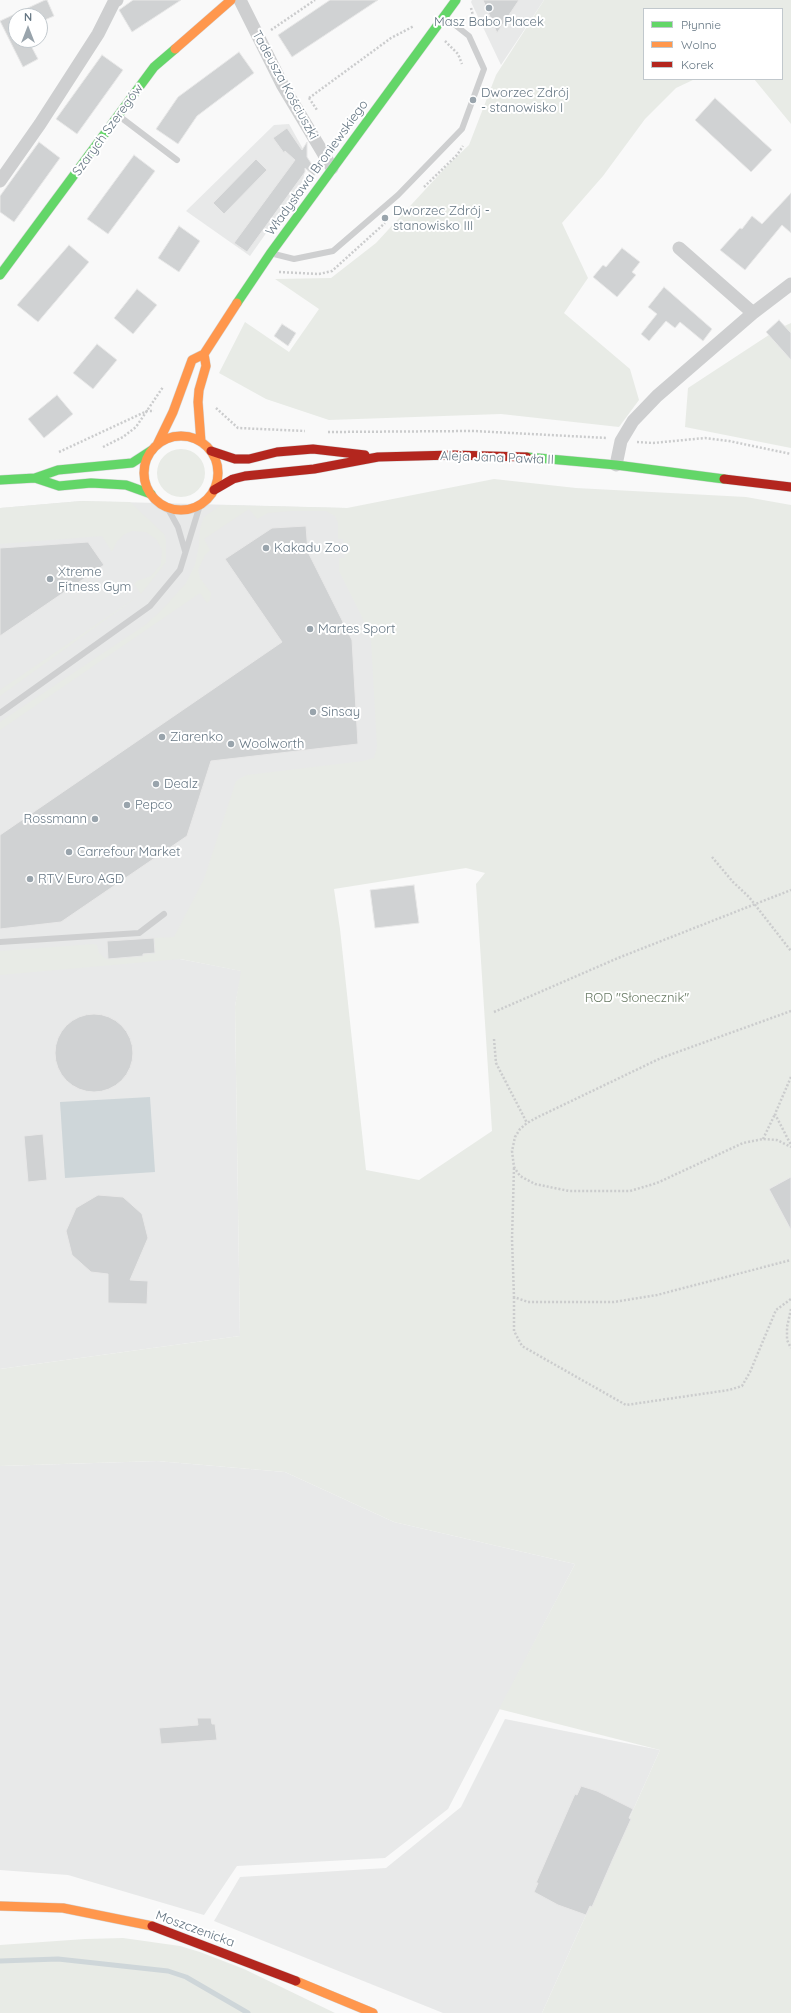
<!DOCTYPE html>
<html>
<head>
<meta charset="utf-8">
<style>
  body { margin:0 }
  #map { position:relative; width:791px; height:2013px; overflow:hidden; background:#f9f9f9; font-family:Quicksand,sans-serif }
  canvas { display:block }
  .legend { position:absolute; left:643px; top:8px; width:140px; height:72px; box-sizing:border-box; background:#fff; border:1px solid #c1c8cd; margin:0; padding:5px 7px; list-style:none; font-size:12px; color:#657683 }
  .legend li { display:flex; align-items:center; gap:8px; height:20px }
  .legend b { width:20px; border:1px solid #c1c8cd }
  .north { position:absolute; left:8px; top:8px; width:40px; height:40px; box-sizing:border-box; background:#fff; border:1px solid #c1c8cd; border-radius:50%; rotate:0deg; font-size:11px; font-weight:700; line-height:16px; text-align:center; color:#657683 }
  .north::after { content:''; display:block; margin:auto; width:14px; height:18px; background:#99a4ac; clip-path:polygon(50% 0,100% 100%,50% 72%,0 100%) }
</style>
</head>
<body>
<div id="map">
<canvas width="791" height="2013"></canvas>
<ul class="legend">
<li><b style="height:5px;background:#63d668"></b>Płynnie</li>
<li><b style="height:5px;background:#ff974d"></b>Wolno</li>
<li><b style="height:5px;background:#b3261e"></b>Korek</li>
</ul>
<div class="north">N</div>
</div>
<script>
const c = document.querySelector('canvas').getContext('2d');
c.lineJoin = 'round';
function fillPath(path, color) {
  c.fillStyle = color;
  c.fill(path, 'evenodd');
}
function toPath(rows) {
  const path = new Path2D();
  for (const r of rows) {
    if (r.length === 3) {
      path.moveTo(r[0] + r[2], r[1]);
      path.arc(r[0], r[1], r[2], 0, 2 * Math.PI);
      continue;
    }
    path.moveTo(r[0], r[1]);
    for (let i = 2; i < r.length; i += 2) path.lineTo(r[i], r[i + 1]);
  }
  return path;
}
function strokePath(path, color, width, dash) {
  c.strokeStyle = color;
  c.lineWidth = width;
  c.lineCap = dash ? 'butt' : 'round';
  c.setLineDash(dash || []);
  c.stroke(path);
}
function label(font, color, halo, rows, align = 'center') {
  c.font = font + ' Quicksand,sans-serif';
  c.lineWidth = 4;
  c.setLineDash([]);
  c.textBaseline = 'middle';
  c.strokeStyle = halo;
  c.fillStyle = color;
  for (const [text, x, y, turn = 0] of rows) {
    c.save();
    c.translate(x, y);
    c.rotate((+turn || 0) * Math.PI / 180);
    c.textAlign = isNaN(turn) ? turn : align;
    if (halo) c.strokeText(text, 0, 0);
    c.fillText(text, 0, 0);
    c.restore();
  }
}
fillPath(toPath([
  [472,0,544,0,501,65,471,2],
  [289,124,307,156,303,181,250,256,186,211,274,125],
  [81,501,347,508,382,631,390,770,180,959,242,971,235,1006,240,1336,0,1369,0,508],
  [157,1461,285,1472,394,1522,575,1564,448,1809,385,1858,237,1866,204,1915,68,1875,0,1870,0,1466],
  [505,1719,660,1750,542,2013,443,2013,214,1921,240,1877,386,1868,461,1807]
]), '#e8e9e9');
fillPath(toPath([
  [544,0,791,0,791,124,754,79,782,79,782,9,644,9,644,79,695,79,676,88,645,119,603,176,562,223,588,278,564,313,630,369,639,400,619,427,501,414,329,420,266,399,219,373,245,322,289,352,319,309,275,279,331,278,376,243,447,166,469,145,496,75],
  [791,323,791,448,685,427,688,388,778,329],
  [181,473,24],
  [494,479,576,488,746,497,791,505,791,2013,542,2013,660,1750,499,1709,575,1564,394,1522,285,1472,157,1461,0,1466,0,1369,240,1336,235,1006,241,971,180,959,0,975,0,951,94,944,97,945,99,953,106,959,143,956,143,954,155,953,154,938,174,937,204,879,236,781,238,781,237,780,247,775,363,761,374,758,377,747,371,640,361,615,339,571,339,558,345,558,343,539,338,539,338,523,335,516,326,511,291,511,268,513,257,519,249,509,204,539,210,550,205,555,198,570,200,578,211,593,210,600,207,603,200,593,0,730,0,722,145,625,162,610,186,583,195,565,199,545,200,528,204,517,221,505,347,508],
  [466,868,485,873,476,884,492,1131,419,1180,366,1170,340,929,334,889],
  [81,501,130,502,164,534,166,540,166,562,141,594,0,696,0,690,141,594,134,584,137,581,151,576,161,564,162,551,160,546,156,539,146,532,132,531,125,534,117,541,112,552,102,536,0,544,0,508],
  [123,1938,180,1946,200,1952,244,1969,335,2013,0,2013,0,1945,85,1939]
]), '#e8ebe6');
fillPath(toPath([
  [150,1097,155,1172,65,1178,60,1102]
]), '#ced6d9');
strokePath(toPath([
  [0,1961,58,1959,168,1971,186,1977,248,2013]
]), '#ced6d9', 5);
const building = toPath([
  [45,0,47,0,54,16,40,22,40,16,16,16,16,40,28,40,38,59,23,67,0,21,45,0],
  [133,0,181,0,132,32,119,10,133,0],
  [330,0,378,0,292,57,278,35,330,0],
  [483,0,519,0,497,33,483,0],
  [239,52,254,73,197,116,178,144,156,129,178,97,239,52],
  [102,55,123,70,77,134,56,119,102,55],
  [715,98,772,150,751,172,695,120,715,98],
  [287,128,302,150,307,142,307,157,317,172,314,176,305,168,305,172,247,252,234,243,295,160,285,151,284,153,273,138,287,128],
  [39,142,60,158,14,222,0,212,0,196,39,142],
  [134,155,155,171,108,234,87,219,134,155],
  [256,159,267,170,224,214,213,203,256,159],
  [791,193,791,233,782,225,745,270,720,250,740,228,742,229,752,216,762,224,791,193],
  [179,226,200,241,179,272,158,258,179,226],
  [69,245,89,262,38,322,17,305,69,245],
  [622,248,640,262,632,272,636,275,617,297,593,277,603,265,606,267,622,248],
  [664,287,712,329,703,341,680,322,675,328,666,321,649,341,641,334,657,314,648,307,664,287],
  [137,289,157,305,133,334,114,318,137,289],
  [779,320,791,333,791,360,766,332,779,320],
  [282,324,296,333,288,346,274,336,282,324],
  [97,344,117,360,93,389,73,373,97,344],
  [57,395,73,414,44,438,28,419,57,395],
  [306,526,308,552,352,640,358,744,211,761,187,836,61,922,0,929,0,835,282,642,225,559,272,528,306,526],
  [88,542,104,565,0,636,0,548,88,542],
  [414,885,419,923,375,928,370,890,414,885],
  [154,938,155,953,143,954,143,956,108,959,107,941,154,938],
  [94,1053,39],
  [43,1134,47,1180,28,1182,24,1136,43,1134],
  [791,1177,791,1230,769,1189,791,1177],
  [98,1195,123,1197,142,1214,148,1238,130,1280,148,1281,147,1304,108,1303,108,1274,91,1272,72,1255,66,1231,76,1208,98,1195],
  [197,1718,211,1718,212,1724,215,1724,217,1740,161,1744,159,1728,198,1725,197,1718],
  [581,1786,597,1791,633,1809,629,1818,631,1819,612,1861,592,1907,590,1906,586,1915,558,1905,534,1892,538,1883,536,1883,553,1844,575,1794,577,1795,581,1786]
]);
fillPath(building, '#d0d2d3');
strokePath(building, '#e8e8e8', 1);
const fast = toPath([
  [0,275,154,67,175,49],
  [237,303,270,254,456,0],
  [527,457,616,465,724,479],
  [35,478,59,486,91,483,126,485,151,494],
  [0,480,35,478,58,470,132,463,152,450]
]);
const slow = toPath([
  [175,49,231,0],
  [181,473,37],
  [201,442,198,402,199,390,206,366,204,354],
  [157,445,173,412,192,360,204,354,237,303],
  [0,1906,63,1908,152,1926],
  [296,1981,373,2013]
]);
const jam = toPath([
  [211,451,235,459,249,459,277,452,313,449,365,455],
  [724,479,791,487],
  [214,490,233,479,245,476,314,469,378,457,453,455,527,457],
  [152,1926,296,1981]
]);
strokePath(fast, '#d5d6d7', 10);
strokePath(slow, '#d5d6d7', 10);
strokePath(jam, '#d5d6d7', 10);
strokePath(toPath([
  [471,8,476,27],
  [271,30,315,0],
  [445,41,458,54,462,64],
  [309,98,391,38,414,26],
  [309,98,317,110],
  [424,187,457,155,463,146],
  [279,272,319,274,332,271,385,223],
  [216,408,238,428,305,431],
  [328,432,474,431,607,438],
  [637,442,653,443,705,438,729,441,791,454],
  [103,447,123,437,136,427,163,387],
  [59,452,147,411,154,411],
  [712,857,733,882,749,897,791,951],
  [791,1011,661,1058,538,1117,527,1123,520,1129,515,1137,512,1151,514,1167,520,1176,535,1184,569,1191,630,1191,657,1183,743,1143,763,1139,777,1140,791,1147],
  [494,1012,618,958,791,890],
  [494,1039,496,1063,527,1123],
  [791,1077,775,1114,791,1145],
  [763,1139,775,1114],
  [514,1168,512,1239,514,1297,528,1302,614,1302,657,1295,791,1260],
  [514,1297,514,1331,522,1346,626,1405,729,1390,742,1386,750,1372,776,1310,791,1299],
  [791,1309,787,1327,787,1340,791,1348]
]), '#cbcccd', 2.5, [2, 2]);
strokePath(toPath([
  [119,116,177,160],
  [274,254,294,259,333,251,398,195,462,129,484,69,469,36,445,17],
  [167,507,178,527,185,551],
  [0,713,150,606,180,570,200,505],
  [0,942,139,933,164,914]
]), '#cecfd0', 6);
strokePath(toPath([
  [240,0,283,86,332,168],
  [0,181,40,124,98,34,114,2,117,0],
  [679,248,753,313],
  [616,465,621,441,633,421,657,396,753,313,791,284]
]), '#cecfd0', 13);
strokePath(fast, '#63d668', 9);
strokePath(slow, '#ff974d', 9);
strokePath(jam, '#b3261e', 9);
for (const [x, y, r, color] of [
  [489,8,4,"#99a4ac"],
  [473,100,4,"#99a4ac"],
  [385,218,4,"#99a4ac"],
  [266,548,4,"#99a4ac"],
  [50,579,4,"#99a4ac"],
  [310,629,4,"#99a4ac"],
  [313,712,4,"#99a4ac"],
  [162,737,4,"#99a4ac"],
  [231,744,4,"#99a4ac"],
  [156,784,4,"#99a4ac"],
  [127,805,4,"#99a4ac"],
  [95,819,4,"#99a4ac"],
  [69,852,4,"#99a4ac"],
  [30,879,4,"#99a4ac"]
]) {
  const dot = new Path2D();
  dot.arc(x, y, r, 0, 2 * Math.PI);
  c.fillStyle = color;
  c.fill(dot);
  strokePath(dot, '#fff', 1.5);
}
label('13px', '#657683', '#fff', [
  ["Masz Babo Placek",489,22,"center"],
  ["Dworzec Zdrój",481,93],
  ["- stanowisko I",481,108],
  ["Dworzec Zdrój -",393,211],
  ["stanowisko III",393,226],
  ["Kakadu Zoo",274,548],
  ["Xtreme",58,572],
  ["Fitness Gym",58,587],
  ["Martes Sport",318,629],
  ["Sinsay",321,712],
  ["Ziarenko",170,737],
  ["Woolworth",239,744],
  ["Dealz",164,784],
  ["Pepco",135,805],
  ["Rossmann",87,819,"right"],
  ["Carrefour Market",77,852],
  ["RTV Euro AGD",38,879]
], 'left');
label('13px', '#657683', '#fff', [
  ["Tadeusza Kościuszki",285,85,61],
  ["Szarych Szeregów",108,130,-54],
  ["Władysława Broniewskiego",317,168,-54],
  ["Aleja Jana Pawła II",497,458,2],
  ["Moszczenicka",195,1929,20]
]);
label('13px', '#687a64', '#fff', [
  ["ROD \"Słonecznik\"",637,998]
]);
</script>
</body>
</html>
